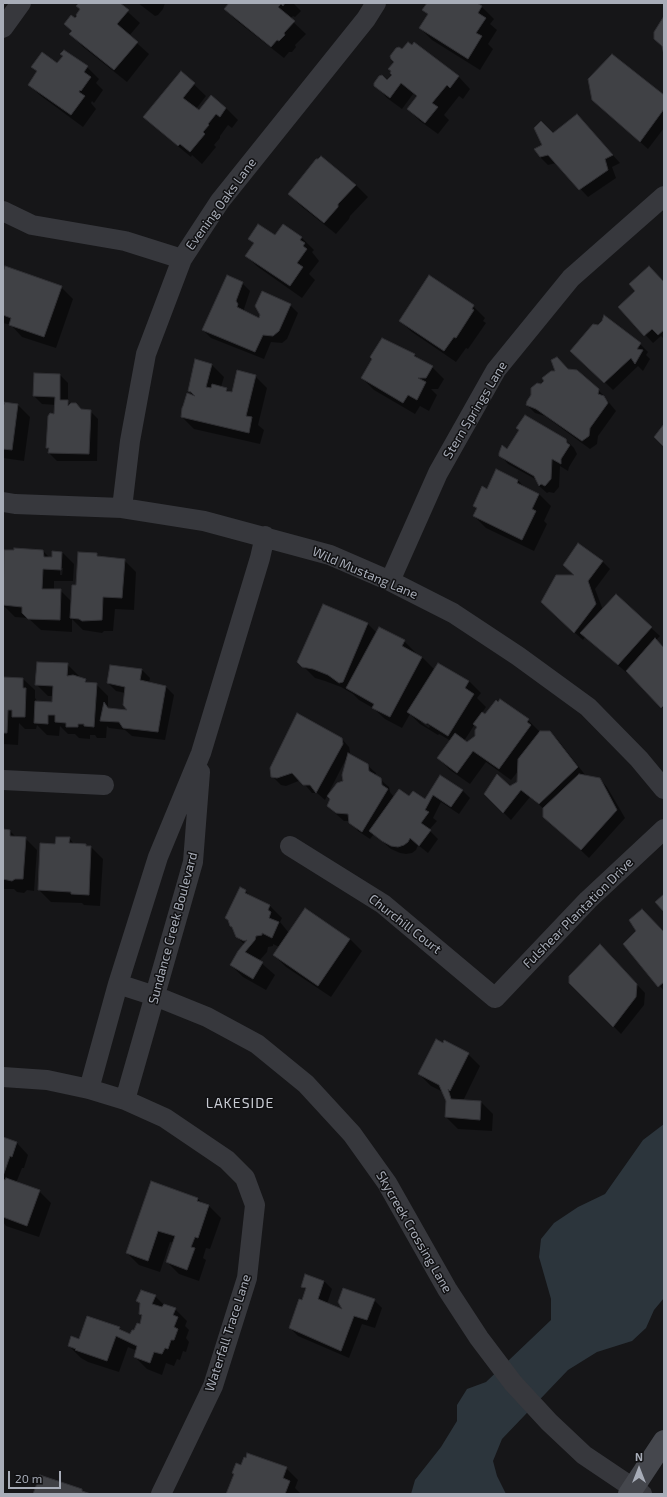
<!DOCTYPE html>
<html>
<head>
<meta charset="utf-8">
<style>
  body { margin:0 }
  #map { position:relative; width:667px; height:1497px; overflow:hidden; background:#161618; font-family:"Exo 2",sans-serif }
  canvas { display:block }
  .frame { position:absolute; inset:0; border:4px solid #a8adb8; pointer-events:none }
  .north { position:absolute; left:619px; top:1449px; width:40px; height:40px; -webkit-text-stroke:3px #111113; paint-order:stroke; rotate:0deg; font-size:11px; font-weight:700; line-height:16px; text-align:center; color:#a8adb8 }
  .north::after { content:''; display:block; margin:auto; width:14px; height:18px; background:#a8adb8; clip-path:polygon(50% 0,100% 100%,50% 72%,0 100%) }
  .scale { position:absolute; left:8px; top:1471px; width:53px; height:18px; box-sizing:border-box; border:2px solid #a8adb8; border-top:0; padding-left:5px; font-size:12px; line-height:14px; white-space:nowrap; color:#a8adb8; -webkit-text-stroke:3px #111113; paint-order:stroke }
</style>
</head>
<body>
<div id="map">
<canvas width="667" height="1497"></canvas>
<div class="frame"></div>
<div class="north">N</div>
<div class="scale">20 m</div>
</div>
<script>
const c = document.querySelector('canvas').getContext('2d');
c.lineJoin = 'round';
function fillPath(path, color) {
  c.fillStyle = color;
  c.fill(path, 'evenodd');
}
function toPath(rows) {
  const path = new Path2D();
  for (const r of rows) {
    path.moveTo(r[0], r[1]);
    for (let i = 2; i < r.length; i += 2) path.lineTo(r[i], r[i + 1]);
  }
  return path;
}
function strokePath(path, color, width, dash) {
  c.strokeStyle = color;
  c.lineWidth = width;
  c.lineCap = dash ? 'butt' : 'round';
  c.setLineDash(dash || []);
  c.stroke(path);
}
function label(font, color, halo, rows, align = 'center') {
  c.font = font + ' "Exo 2",sans-serif';
  c.lineWidth = 3;
  c.setLineDash([]);
  c.textBaseline = 'middle';
  c.strokeStyle = halo;
  c.fillStyle = color;
  for (const [text, x, y, turn = 0] of rows) {
    c.save();
    c.translate(x, y);
    c.rotate((+turn || 0) * Math.PI / 180);
    c.textAlign = isNaN(turn) ? turn : align;
    if (halo) c.strokeText(text, 0, 0);
    c.fillText(text, 0, 0);
    c.restore();
  }
}
fillPath(toPath([
  [664,1124,664,1298,654,1310,646,1328,632,1341,597,1352,568,1370,502,1439,493,1461,497,1476,506,1494,411,1494,415,1480,441,1447,457,1421,457,1405,467,1389,486,1382,551,1320,551,1299,539,1257,541,1239,554,1223,578,1207,605,1194,643,1140]
]), '#2c353c');
fillPath(toPath([
  [80,3,118,3,140,23,129,36,149,54,127,82,82,46,71,34,72,32,65,24,75,20,81,10],
  [138,3,165,3,163,9,158,15,155,16],
  [231,3,293,3,301,11,295,17,293,16,290,19,306,34,295,45,296,47,292,52,289,52,284,58,237,21,225,9],
  [428,3,475,3,482,7,494,19,490,24,497,30,488,44,493,49,480,70,432,40,420,28,428,15,424,10],
  [414,43,459,77,470,89,463,99,459,96,444,115,449,120,438,134,420,121,408,109,417,97,413,94,402,109,387,98,375,85,388,81,393,75,403,51,412,46],
  [65,51,87,67,99,79,96,83,103,90,94,103,92,101,91,103,96,109,83,127,41,96,29,85,38,72,33,67,57,64,64,57],
  [181,72,206,96,196,109,200,111,226,108,238,120,232,128,228,125,220,136,220,138,214,145,216,147,202,164,192,155,191,157,156,128,144,117],
  [664,97,664,128,648,149,602,108],
  [584,123,620,163,612,167,616,178,588,197,556,163,548,165,540,157,543,146,553,134],
  [321,157,356,185,368,197,350,216,349,219,336,234,301,206,289,194],
  [283,225,302,238,314,250,312,252,319,261,309,274,315,280,302,298,258,267,246,256,254,244,249,239,275,236],
  [3,268,5,270,61,287,73,299,56,348,22,337,11,325,3,323],
  [242,283,250,291,244,309,245,312,259,319,290,305,298,313,287,339,282,343,271,342,264,359,211,338,203,330],
  [664,283,664,339,661,336,653,343,619,307],
  [473,306,485,318,483,321,486,323,468,349,466,348,456,362,412,332,400,321],
  [382,339,415,355,419,360,432,367,444,379,438,389,431,389,437,395,429,411,420,406,415,414,374,390,362,378,373,359],
  [640,344,648,352,646,355,650,359,643,371,638,366,613,390,580,358],
  [212,365,224,377,221,387,226,389,231,393,255,376,267,388,258,425,264,430,260,444,194,429,182,417,195,397,189,391],
  [568,370,598,390,606,398,606,399,616,411,598,436,597,444,590,449,545,416,535,413,527,405,541,385],
  [35,374,60,375,68,383,68,402,71,405,81,410,90,411,98,419,97,461,57,461,49,453,50,450,47,448,55,415,56,405,42,404,34,396],
  [3,405,18,405,30,417,24,461,3,458],
  [566,440,574,448,577,454,569,467,568,471,560,466,559,487,554,493,549,492,547,493,539,486,537,480,508,464,500,455,507,451],
  [518,480,525,488,539,494,551,506,544,521,547,524,534,551,486,528,474,516,478,509,474,506,487,490],
  [43,551,50,558,53,558,62,552,74,564,73,581,54,581,54,590,60,590,72,602,77,586,96,554,100,557,124,560,136,572,134,610,115,609,113,631,104,631,102,633,83,630,72,619,72,632,41,630,28,618,15,617,3,605,3,557,5,559],
  [60,568,63,568,62,575,60,575],
  [602,561,610,569,595,589,603,610,616,596,660,636,656,640,664,649,664,709,628,671,627,673,585,637,583,640,550,610,576,576],
  [324,606,368,624,377,633,404,641,416,653,416,654,422,657,435,670,469,681,481,693,477,698,486,707,482,713,485,715,528,720,540,732,550,732,558,740,586,776,599,778,607,787,625,818,589,858,553,824,544,809,530,797,511,820,493,802,510,787,518,783,519,770,511,780,486,762,470,784,450,770,438,758,451,741,439,734,438,735,420,724,410,714,402,728,385,719,373,708,359,700,353,694,341,687,325,681,315,678,299,662],
  [421,720,430,726,429,728,421,722],
  [475,724,478,727,475,736,467,744,464,741],
  [67,664,79,676,79,678,85,680,89,683,96,684,108,696,108,707,109,709,130,711,125,693,116,691,108,683,142,670,150,678,149,683,166,687,174,695,165,740,132,736,125,730,109,728,107,726,106,738,97,738,95,735,90,735,90,739,79,738,75,734,68,734,60,726,59,736,47,735,37,725,36,729,25,729,19,723,18,745,3,744,3,678,23,679,35,690,35,698,38,702,53,703,53,696,48,696,36,684],
  [341,738,349,747,350,752,349,755,367,765,376,773,376,776,389,787,390,792,394,797,425,801,440,776,462,790,470,798,459,814,441,802,433,818,437,821,429,830,438,839,428,853,418,845,416,850,412,853,406,854,400,853,391,849,374,834,370,839,358,831,350,821,344,821,336,814,328,806,331,799,327,796,325,800,317,793,312,793,301,780,286,786,281,785,272,776],
  [346,759,344,781,328,796,327,796],
  [3,831,10,831,16,837,25,838,37,850,34,891,27,890,24,893,17,892,14,889,3,889],
  [69,838,75,845,91,847,103,859,100,906,84,905,82,903,51,902,39,890,56,845],
  [245,891,252,897,270,906,282,918,280,922,289,933,350,939,362,951,331,997,286,967,274,955,279,947,273,944,273,946,268,947,267,952,259,961,275,975,266,990,243,977,231,965,244,944,237,937],
  [664,933,664,991,625,944],
  [608,954,645,993,644,1005,621,1034,570,982],
  [445,1041,468,1054,480,1066,463,1101,481,1102,493,1114,492,1131,458,1129,446,1117,447,1101,443,1092,431,1086,419,1074],
  [3,1139,17,1143,28,1155,24,1168,22,1168,16,1183,39,1191,51,1203,39,1237,6,1226,3,1222],
  [152,1183,198,1199,204,1205,209,1206,221,1218,210,1249,206,1248,203,1258,206,1260,199,1281,179,1274,167,1262,174,1243,170,1242,160,1272,139,1265,127,1253],
  [324,1281,332,1289,327,1304,344,1311,374,1300,382,1308,375,1328,362,1324,349,1358,298,1336,290,1328,307,1291,302,1286],
  [155,1296,165,1306,175,1309,187,1321,185,1326,189,1330,186,1338,189,1342,186,1352,183,1351,180,1360,177,1359,174,1366,166,1363,162,1375,147,1369,135,1357,137,1351,128,1347,119,1372,88,1362,81,1358,69,1346,79,1341,119,1328,131,1335,140,1325,143,1316,140,1314,141,1304,138,1301],
  [242,1466,286,1468,298,1480,295,1488,301,1494,227,1494]
]), '#0007');
const building = toPath([
  [79,3,120,3,129,10,117,24,138,42,114,70,69,34,72,31,64,24,71,15,75,18,77,16,76,15,80,9,76,6,79,3],
  [229,3,285,3,283,6,281,4,278,7,295,21,284,33,285,35,279,41,277,40,271,47,224,9,229,3],
  [427,3,477,3,482,6,478,13,486,18,476,33,482,36,468,59,419,28,428,14,422,10,427,3],
  [664,16,664,55,662,46,654,39,654,32,664,16],
  [408,42,412,45,414,42,459,76,450,88,447,85,432,103,438,107,425,123,407,109,417,96,401,83,390,98,374,86,374,83,379,76,382,75,387,80,392,75,390,73,391,71,388,69,394,62,391,59,390,56,396,48,399,47,402,49,408,42],
  [64,50,88,66,84,72,91,77,81,91,80,90,79,92,85,96,71,115,28,85,37,71,31,67,42,52,57,63,63,56,60,54,64,50],
  [612,54,664,95,664,109,640,142,592,100,588,79,612,54],
  [181,71,195,83,183,98,199,110,211,95,226,108,220,117,216,114,208,124,209,125,203,132,205,134,190,152,180,144,178,146,143,117,181,71],
  [577,114,613,155,605,159,608,170,579,190,548,155,540,157,534,149,542,145,534,128,541,121,553,133,577,114],
  [321,156,356,185,338,204,338,207,324,223,288,194,316,159,318,159,321,156],
  [258,224,275,235,283,224,302,237,300,240,305,243,303,246,307,249,297,263,303,267,290,286,245,256,254,243,248,239,258,224],
  [5,266,62,286,44,337,9,325,11,318,3,315,3,272,5,266],
  [649,266,664,282,664,330,658,335,652,329,644,336,618,307,635,291,629,284,649,266],
  [227,275,243,282,236,301,238,304,237,307,259,318,260,315,255,306,262,291,291,304,279,331,273,336,263,335,255,352,202,330,227,275],
  [429,275,474,305,472,309,474,310,456,338,454,337,444,351,399,321,429,275],
  [604,315,641,343,637,349,643,350,635,364,631,358,604,383,570,351,593,324,598,325,602,321,604,315],
  [382,338,415,354,414,356,433,366,426,378,418,378,426,382,417,400,408,395,403,403,361,378,372,359,370,357,382,338],
  [557,357,568,369,577,370,599,389,598,394,604,396,608,403,590,428,589,436,582,441,536,409,526,405,527,401,531,395,531,388,537,383,541,384,544,381,542,378,551,371,555,371,551,360,557,357],
  [195,359,212,364,206,387,211,388,212,384,227,388,226,391,232,392,237,370,256,375,246,416,252,417,249,433,181,417,182,408,183,406,187,393,195,396,191,392,188,391,195,359],
  [34,373,60,374,60,400,68,400,68,406,71,403,76,403,81,409,91,410,89,454,48,453,49,448,46,448,48,416,50,413,54,414,55,397,33,396,34,373],
  [3,402,18,404,12,450,3,449,3,404,5,404,3,402],
  [525,415,566,439,567,443,570,445,561,459,561,464,552,459,551,479,545,486,541,484,539,486,534,476,499,456,499,453,502,445,507,449,519,430,516,428,525,415],
  [664,424,664,447,654,437,664,424],
  [496,469,518,480,517,483,539,494,532,509,536,511,522,540,473,516,477,508,473,506,482,486,487,489,496,469],
  [578,543,603,561,588,581,596,604,574,633,541,602,556,575,574,575,563,565,578,543],
  [14,548,43,550,44,557,52,557,52,551,62,552,61,570,43,569,42,589,61,589,60,620,28,619,22,613,22,607,3,605,4,550,14,550,14,548],
  [78,552,97,553,97,556,125,559,122,598,103,597,102,620,82,621,79,619,70,618,72,585,76,585,78,552],
  [616,594,652,627,618,665,580,633,616,594],
  [323,604,368,623,343,682,339,683,328,675,313,669,302,667,297,662,323,604],
  [379,627,405,640,402,646,422,657,390,717,372,708,374,704,346,688,379,627],
  [655,638,664,648,664,705,661,708,626,671,655,638],
  [37,662,68,663,67,676,73,675,86,679,85,682,97,683,94,727,84,726,84,724,78,724,78,727,66,727,66,723,55,722,55,715,48,715,48,724,34,723,35,701,52,702,53,686,35,685,37,662],
  [438,663,469,681,465,688,474,694,448,736,427,723,426,724,407,712,438,663],
  [110,665,142,669,140,680,166,686,158,732,123,728,119,722,100,721,104,702,108,708,127,710,123,705,125,687,107,683,110,665],
  [3,677,23,678,23,688,26,688,25,717,12,717,12,710,8,710,7,733,3,733,3,677],
  [500,699,529,719,527,722,531,725,499,769,473,751,457,773,437,758,455,733,467,742,475,736,475,730,477,727,473,724,482,712,485,714,496,700,498,702,500,699],
  [297,713,342,738,343,744,316,793,310,785,303,785,292,773,277,778,271,777,270,768,297,713],
  [540,731,550,731,578,767,539,804,521,790,503,813,484,794,497,774,510,786,517,782,518,759,540,731],
  [348,753,368,764,369,771,381,778,382,785,388,789,362,832,349,823,348,814,336,813,327,806,330,799,327,796,337,783,343,781,342,775,348,753],
  [579,774,600,778,617,810,581,850,543,817,543,808,579,774],
  [440,775,463,790,451,807,433,795,425,810,429,812,421,823,431,830,419,846,410,838,408,842,404,845,398,847,391,846,382,841,369,831,399,789,409,796,413,791,425,799,440,775],
  [3,829,10,830,10,836,26,837,23,879,15,879,12,881,3,879,3,829],
  [56,837,70,837,69,843,86,844,86,846,91,846,89,895,71,894,71,892,38,890,40,843,55,844,56,837],
  [240,887,246,890,245,893,270,905,268,910,271,912,269,918,279,922,272,938,262,933,262,935,256,936,255,940,245,952,263,962,253,979,230,965,238,951,247,940,244,941,236,937,232,927,230,926,228,920,225,918,240,887],
  [664,894,664,912,655,902,664,894],
  [305,908,350,939,318,986,273,955,305,908],
  [642,909,664,932,664,982,658,987,623,944,636,931,629,920,642,909],
  [600,944,637,984,636,997,613,1027,569,983,569,976,600,944],
  [436,1039,443,1043,444,1040,469,1053,450,1091,448,1089,451,1099,481,1101,480,1120,445,1117,446,1101,439,1085,418,1074,436,1039],
  [3,1137,17,1142,12,1157,10,1156,3,1176,3,1137],
  [6,1178,40,1190,27,1226,3,1217,3,1179,5,1180,6,1178],
  [151,1181,198,1198,197,1201,209,1205,198,1238,195,1237,191,1247,195,1248,187,1270,166,1262,175,1236,158,1231,148,1261,126,1253,151,1181],
  [305,1274,324,1281,318,1299,342,1309,338,1302,343,1288,375,1299,367,1320,354,1316,341,1351,289,1328,299,1299,302,1300,306,1288,301,1287,305,1274],
  [141,1290,156,1295,152,1304,162,1307,164,1304,176,1308,173,1315,178,1317,174,1327,178,1329,174,1340,171,1340,168,1349,165,1348,162,1354,154,1352,150,1363,134,1357,137,1346,116,1336,107,1361,75,1350,76,1349,68,1346,71,1336,79,1339,87,1316,120,1327,119,1329,130,1334,132,1330,134,1330,137,1323,140,1324,142,1315,139,1314,140,1303,136,1301,141,1290],
  [247,1453,287,1467,283,1478,290,1481,285,1494,226,1494,234,1474,232,1473,236,1463,241,1465,244,1457,246,1458,247,1453],
  [40,1475,82,1489,82,1491,91,1494,33,1494,40,1475]
]);
fillPath(building, '#404145');
strokePath(building, '#303034', 1);
strokePath(toPath([
  [3,28,21,3],
  [3,211,32,225,125,241,182,259],
  [3,502,15,504,122,508,204,521,330,555,390,581,453,613,518,656,588,707,639,759,664,789],
  [122,508,130,441,146,354,182,259,220,201,366,19,376,3],
  [390,581,438,473,496,370,571,278,664,196],
  [3,780,104,785],
  [290,846,383,904,495,998,588,900,664,829],
  [118,984,155,996,207,1017,257,1044,306,1084,352,1134,387,1183,447,1289,479,1338,513,1383,549,1422,584,1455,642,1494],
  [3,1077,47,1080,89,1089,125,1100,165,1118,227,1160,245,1178,255,1205,247,1278,213,1386,161,1494],
  [89,1089,118,984,158,857,201,753,260,558,265,536],
  [125,1100,193,862,200,772]
]), '#37383d', 20);
strokePath(toPath([
  [629,1494,664,1441]
]), '#45474d', 22);
label('13px', '#a8adb8', '#111113', [
  ["Evening Oaks Lane",221,204,-54],
  ["Stern Springs Lane",475,410,-59],
  ["Wild Mustang Lane",365,573,23],
  ["Fulshear Plantation Drive",578,913,-45],
  ["Churchill Court",405,924,38],
  ["Sundance Creek Boulevard",173,928,-75],
  ["Skycreek Crossing Lane",414,1232,60],
  ["Waterfall Trace Lane",228,1333,-72]
]);
c.letterSpacing = '1px';
label('14px', '#c9ccd4', '#111113', [
  ["LAKESIDE",240,1103]
]);
c.letterSpacing = '0px';
</script>
</body>
</html>
